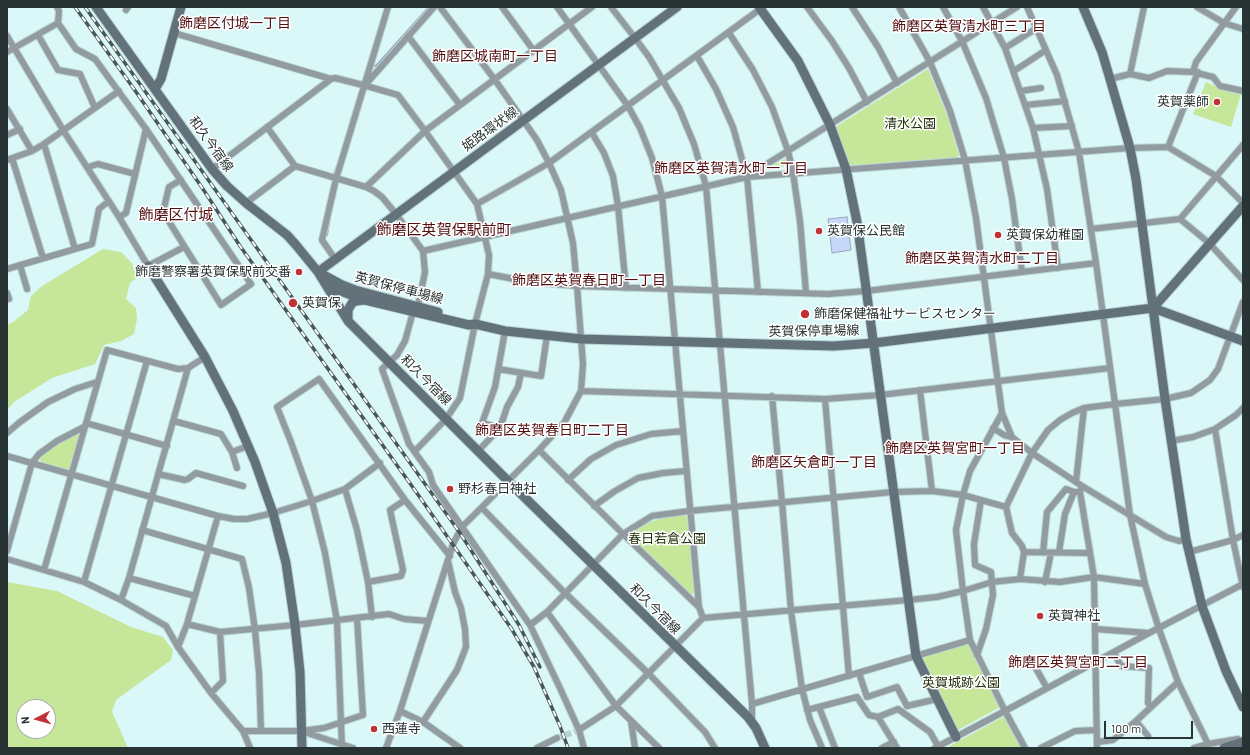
<!DOCTYPE html>
<html>
<head>
<meta charset="utf-8">
<style>
  body { margin:0 }
  #map { position:relative; width:1250px; height:755px; overflow:hidden; background:#daf8f8; font-family:Barlow,sans-serif }
  canvas { display:block }
  .frame { position:absolute; inset:0; border:8px solid #283433; pointer-events:none }
  .north { position:absolute; left:16px; top:699px; width:40px; height:40px; box-sizing:border-box; background:#fff; border:1px solid #a9aead; border-radius:50%; rotate:264deg; font-size:11px; font-weight:700; line-height:16px; text-align:center; color:#283433 }
  .north::after { content:''; display:block; margin:auto; width:14px; height:18px; background:#c03135; clip-path:polygon(50% 0,100% 100%,50% 72%,0 100%) }
  .scale { position:absolute; left:1104px; top:721px; width:89px; height:18px; box-sizing:border-box; border:2px solid #283433; border-top:0; padding-left:5px; font-size:12px; line-height:14px; white-space:nowrap; color:#283433; -webkit-text-stroke:3px #fff; paint-order:stroke }
</style>
</head>
<body>
<div id="map">
<canvas width="1250" height="755"></canvas>
<div class="frame"></div>
<div class="north">N</div>
<div class="scale">100 m</div>
</div>
<script>
const c = document.querySelector('canvas').getContext('2d');
c.lineJoin = 'round';
function fillPath(path, color) {
  c.fillStyle = color;
  c.fill(path, 'evenodd');
}
function toPath(rows) {
  const path = new Path2D();
  for (const r of rows) {
    path.moveTo(r[0], r[1]);
    for (let i = 2; i < r.length; i += 2) path.lineTo(r[i], r[i + 1]);
  }
  return path;
}
function strokePath(path, color, width, dash) {
  c.strokeStyle = color;
  c.lineWidth = width;
  c.lineCap = dash ? 'butt' : 'round';
  c.setLineDash(dash || []);
  c.stroke(path);
}
function label(font, color, halo, rows, align = 'center') {
  c.font = font + ' Barlow,"Noto Sans JP",sans-serif';
  c.lineWidth = 3;
  c.setLineDash([]);
  c.textBaseline = 'middle';
  c.strokeStyle = halo;
  c.fillStyle = color;
  for (const [text, x, y, turn = 0] of rows) {
    c.save();
    c.translate(x, y);
    c.rotate((+turn || 0) * Math.PI / 180);
    c.textAlign = isNaN(turn) ? turn : align;
    if (halo) c.strokeText(text, 0, 0);
    c.fillText(text, 0, 0);
    c.restore();
  }
}
fillPath(toPath([
  [928,69,947,115,959,155,957,158,851,165,848,163,836,129,837,126],
  [1206,82,1213,85,1220,90,1241,94,1231,127,1193,114],
  [786,158,788,164,780,168,770,170,768,168],
  [103,249,121,252,132,263,137,278,130,283,126,299,136,308,137,319,134,334,121,341,104,345,95,364,52,378,14,402,7,410,7,325,13,322,28,310,31,296,42,286],
  [76,434,79,434,79,437,71,468,69,470,41,462,40,458,49,450],
  [671,515,684,515,687,517,694,593,689,595,631,536,631,533,644,524],
  [7,582,57,591,131,627,163,637,173,650,171,660,116,700,112,712,128,748,7,748],
  [24,707,48,707,48,731,24,731],
  [967,644,969,645,977,663,1000,707,958,730,922,659,923,657],
  [1005,716,1022,748,946,748]
]), '#c6e69a');
const water = toPath([
  [847,217,851,250,832,253,828,219,847,217]
]);
fillPath(water, '#c7d7f8');
strokePath(water, '#97a6bd', 1);
strokePath(toPath([
  [372,65,376,66,429,7],
  [334,174,336,168],
  [327,235,330,217]
]), '#97a6bd', 2);
strokePath(toPath([
  [557,738,579,730]
]), '#b6d1d1', 6, [6, 3]);
const street = toPath([
  [57,7,59,11,58,23,76,49,95,59,146,129,251,284,221,305,163,212,169,187,181,180],
  [502,7,534,51],
  [557,7,628,106,640,128,652,158,662,196,699,607],
  [611,7,635,38,649,57,679,108,694,144,706,186,744,615,752,704,752,722],
  [807,7,832,41,849,68,867,102],
  [852,7,878,47,897,83],
  [899,7,930,62,950,111,965,160,976,218,1002,413,970,471,963,495,956,530,963,591,970,640,1005,711,1025,748],
  [943,7,962,41,986,98,1004,158,1012,199,1022,272],
  [983,7,1005,48,1033,128,1047,189,1058,268],
  [1027,7,1057,75,1079,152,1096,263,1130,515,1145,584,1159,629,1178,682,1208,744],
  [1197,7,1224,23,1243,29],
  [126,10,128,7],
  [174,33,331,79,335,78,363,85,398,95,425,131,477,204,489,255,488,274,475,324,460,398,446,419,415,451],
  [729,33,753,70,772,107,788,151,793,173,800,221,806,293],
  [38,35,58,70,80,74,95,108],
  [7,36,63,130,119,217,148,266,184,247],
  [408,36,460,105],
  [1005,48,1037,28],
  [7,52,58,23],
  [697,56,716,89,733,127,747,177,758,292],
  [1014,71,1046,50],
  [1193,72,1196,62,1236,7],
  [1130,74,1144,7],
  [1110,79,1130,74,1149,78,1167,71,1193,72,1213,77,1220,86,1243,91],
  [366,84,434,7],
  [1021,91,1041,88],
  [1026,105,1065,101],
  [7,109,32,151],
  [267,127,295,166,366,187,374,191,382,197,396,214,423,251,425,272,418,306],
  [1033,128,1072,126],
  [592,133,604,153,613,176,618,206,626,288],
  [7,135,20,129],
  [44,144,75,249],
  [1168,147,1198,72],
  [12,158,43,258],
  [7,160,32,151,44,144,119,91],
  [88,167,98,164,135,174],
  [212,169,331,79],
  [748,176,1017,7],
  [366,187,425,131,592,7],
  [246,203,295,166],
  [477,204,549,163,763,7],
  [119,217,126,213,146,129],
  [1180,219,1243,145],
  [1091,229,1180,219,1209,243,1243,280],
  [423,251,747,177,1130,148,1168,147,1216,176,1243,203],
  [335,259,322,240,336,179,388,7],
  [20,265,27,289],
  [7,269,92,244,99,209,109,201],
  [488,274,530,282,577,286,828,294,866,291,1096,263],
  [7,293,9,299],
  [413,312,405,341,397,355,382,369,409,444,429,472,433,485,530,625,559,686,579,730,584,748],
  [498,369,541,376,547,336],
  [920,390,932,491],
  [581,391,825,399,880,395,1110,368],
  [772,396,782,502,791,611,802,689,810,720,822,748],
  [825,399,849,676],
  [1002,413,1012,437],
  [174,421,221,434,232,452,237,468],
  [86,423,167,446],
  [500,428,482,423,495,387,505,331],
  [993,428,1004,435,1012,437,1032,453,1082,486,1166,537,1179,541,1186,539],
  [1215,429,1233,540,1243,587],
  [7,433,20,422,48,402,75,389,97,382],
  [1171,441,1193,437,1215,429,1236,415,1243,408],
  [539,450,623,534,699,607,703,618],
  [478,451,500,428,507,407,518,387,521,373],
  [232,452,248,446],
  [7,456,218,516,234,519,247,519,273,513,312,501,345,489,380,463],
  [158,474,185,480,188,479,196,473,243,486],
  [568,480,591,459,616,445,651,434,683,431],
  [1076,482,1084,408],
  [1082,486,1080,492,1094,577,1097,748],
  [345,489,357,530,368,582,372,617],
  [594,506,615,491,638,478,663,473,686,471],
  [482,508,565,593,649,674,705,732,715,748],
  [142,530,242,559,249,588,255,630,259,673,261,730],
  [7,551,32,463,39,454,57,441,84,427],
  [1024,552,1090,553],
  [1059,552,1065,514,1074,492],
  [1189,552,1233,540,1243,535],
  [1043,553,1047,512,1066,489,1074,492,1080,492],
  [7,559,84,582,121,600,166,626,178,647,211,693,243,731,250,748],
  [44,570,107,350,178,369,188,368,205,357],
  [129,578,195,596],
  [1020,579,1024,552,1022,546,1012,533,1006,507,1032,453,1048,430,1060,420,1072,413,1084,408,1115,404,1165,399,1191,393,1210,380,1218,369,1243,302],
  [84,582,147,361],
  [368,582,401,576,403,570,390,510,405,500],
  [1045,582,1051,553],
  [121,600,129,578,188,368],
  [547,612,616,706,659,748],
  [187,624,220,632,295,625,389,614,404,619,428,621],
  [530,625,547,612,623,534,652,516,689,511,893,492,932,491,963,495,1006,507],
  [1095,629,1149,633],
  [178,647,187,624,218,516],
  [1114,653,1121,666,1149,668,1148,703,1151,707],
  [977,655,986,629,993,595,991,572,975,565,974,544,981,500],
  [1034,665,1047,688],
  [859,673,867,697,897,687,907,706,937,699],
  [211,693,223,681,220,632],
  [752,704,970,640],
  [819,707,835,748],
  [807,710,857,697,869,715,878,717,897,748],
  [400,711,423,722,460,748],
  [878,717,898,709,930,732,938,746],
  [631,721,635,748],
  [1136,721,1148,736],
  [423,722,457,670,466,647,465,629,461,608,455,592,448,561],
  [579,730,616,706,703,618,908,600,937,597,963,591,992,582,1020,579,1060,582,1094,577,1145,584],
  [243,731,301,731,353,748],
  [301,731,324,728,363,715,357,618],
  [1097,742,1113,740,1136,721,1178,682],
  [342,748,337,621,325,553,312,501,291,442,277,407,319,379,405,500,450,556],
  [386,748,400,711,453,544,462,527,539,450,564,423,581,391,583,364,577,286,573,243,561,190,549,163,537,140,495,80,440,7],
  [537,748,557,738],
  [882,748,894,742],
  [935,748,1005,711,1149,633,1243,584],
  [1041,748,1075,731,1097,730],
  [1194,748,1208,744,1238,739,1243,742]
]);
const secondary = toPath([
  [96,7,212,169,227,186,246,203,287,235,296,245,318,272,348,321,508,481,748,717,756,728,765,748],
  [759,7,798,61,830,125,846,169,857,222,916,656,956,737],
  [1083,7,1102,52,1110,79,1130,148,1136,179,1165,399,1186,539,1202,606,1226,671,1243,707],
  [155,89,161,79,181,7],
  [148,266,205,357,233,411,255,462,273,513,286,563,295,625,300,672,302,748],
  [318,272,677,7],
  [320,273,342,285,355,290,438,312],
  [325,283,332,288,365,300,469,325,475,324,505,331,582,339,834,346,874,343,1153,308,1243,341],
  [1153,308,1243,206],
  [348,320,348,310,352,303,356,301,364,300],
  [1224,748,1243,742]
]);
strokePath(street, '#bad5d5', 8);
strokePath(secondary, '#bad5d5', 11);
strokePath(street, '#919ba0', 6);
strokePath(secondary, '#63727a', 9);
const rail = toPath([
  [75,7,134,89,203,189,240,246,419,496,511,628,534,667,560,726,568,748],
  [85,7,460,533,519,625,540,667]
]);
strokePath(rail, '#485757', 3.5);
strokePath(rail, '#fff', 2, [6]);
for (const [x, y, r, color] of [
  [1217,102,4,"#c03135"],
  [819,231,4,"#c03135"],
  [998,235,4,"#c03135"],
  [299,272,4,"#c03135"],
  [293,303,5,"#c03135"],
  [805,314,5,"#c03135"],
  [450,489,4,"#c03135"],
  [1040,616,4,"#c03135"],
  [374,729,4,"#c03135"]
]) {
  const dot = new Path2D();
  dot.arc(x, y, r, 0, 2 * Math.PI);
  c.fillStyle = color;
  c.fill(dot);
  strokePath(dot, '#fff', 1.5);
}
label('13px', '#283433', '#fff', [
  ["英賀薬師",1209,102,"right"],
  ["英賀保公民館",827,231],
  ["英賀保幼稚園",1006,235],
  ["飾磨警察署英賀保駅前交番",291,272,"right"],
  ["英賀保",302,303],
  ["飾磨保健福祉サービスセンター",814,314],
  ["野杉春日神社",458,489],
  ["英賀神社",1048,616],
  ["西蓮寺",382,729]
], 'left');
label('13px', '#23300c', '#fff', [
  ["清水公園",910,124],
  ["春日若倉公園",667,539],
  ["英賀城跡公園",961,683]
]);
label('13px', '#283433', '#fff', [
  ["姫路環状線",490,129,-36],
  ["和久今宿線",211,144,54],
  ["英賀保停車場線",399,288,15],
  ["英賀保停車場線",814,331,-1],
  ["和久今宿線",426,380,45],
  ["和久今宿線",655,609,45]
]);
label('14px', '#551012', '#fff', [
  ["飾磨区付城一丁目",235,23],
  ["飾磨区英賀清水町三丁目",969,26],
  ["飾磨区城南町一丁目",495,56],
  ["飾磨区英賀清水町一丁目",731,168],
  ["飾磨区英賀清水町二丁目",982,258],
  ["飾磨区英賀春日町一丁目",589,280],
  ["飾磨区英賀春日町二丁目",552,430],
  ["飾磨区英賀宮町一丁目",955,448],
  ["飾磨区矢倉町一丁目",814,462],
  ["飾磨区英賀宮町二丁目",1078,662]
]);
label('15px', '#551012', '#fff', [
  ["飾磨区付城",176,215],
  ["飾磨区英賀保駅前町",444,230]
]);
</script>
</body>
</html>
